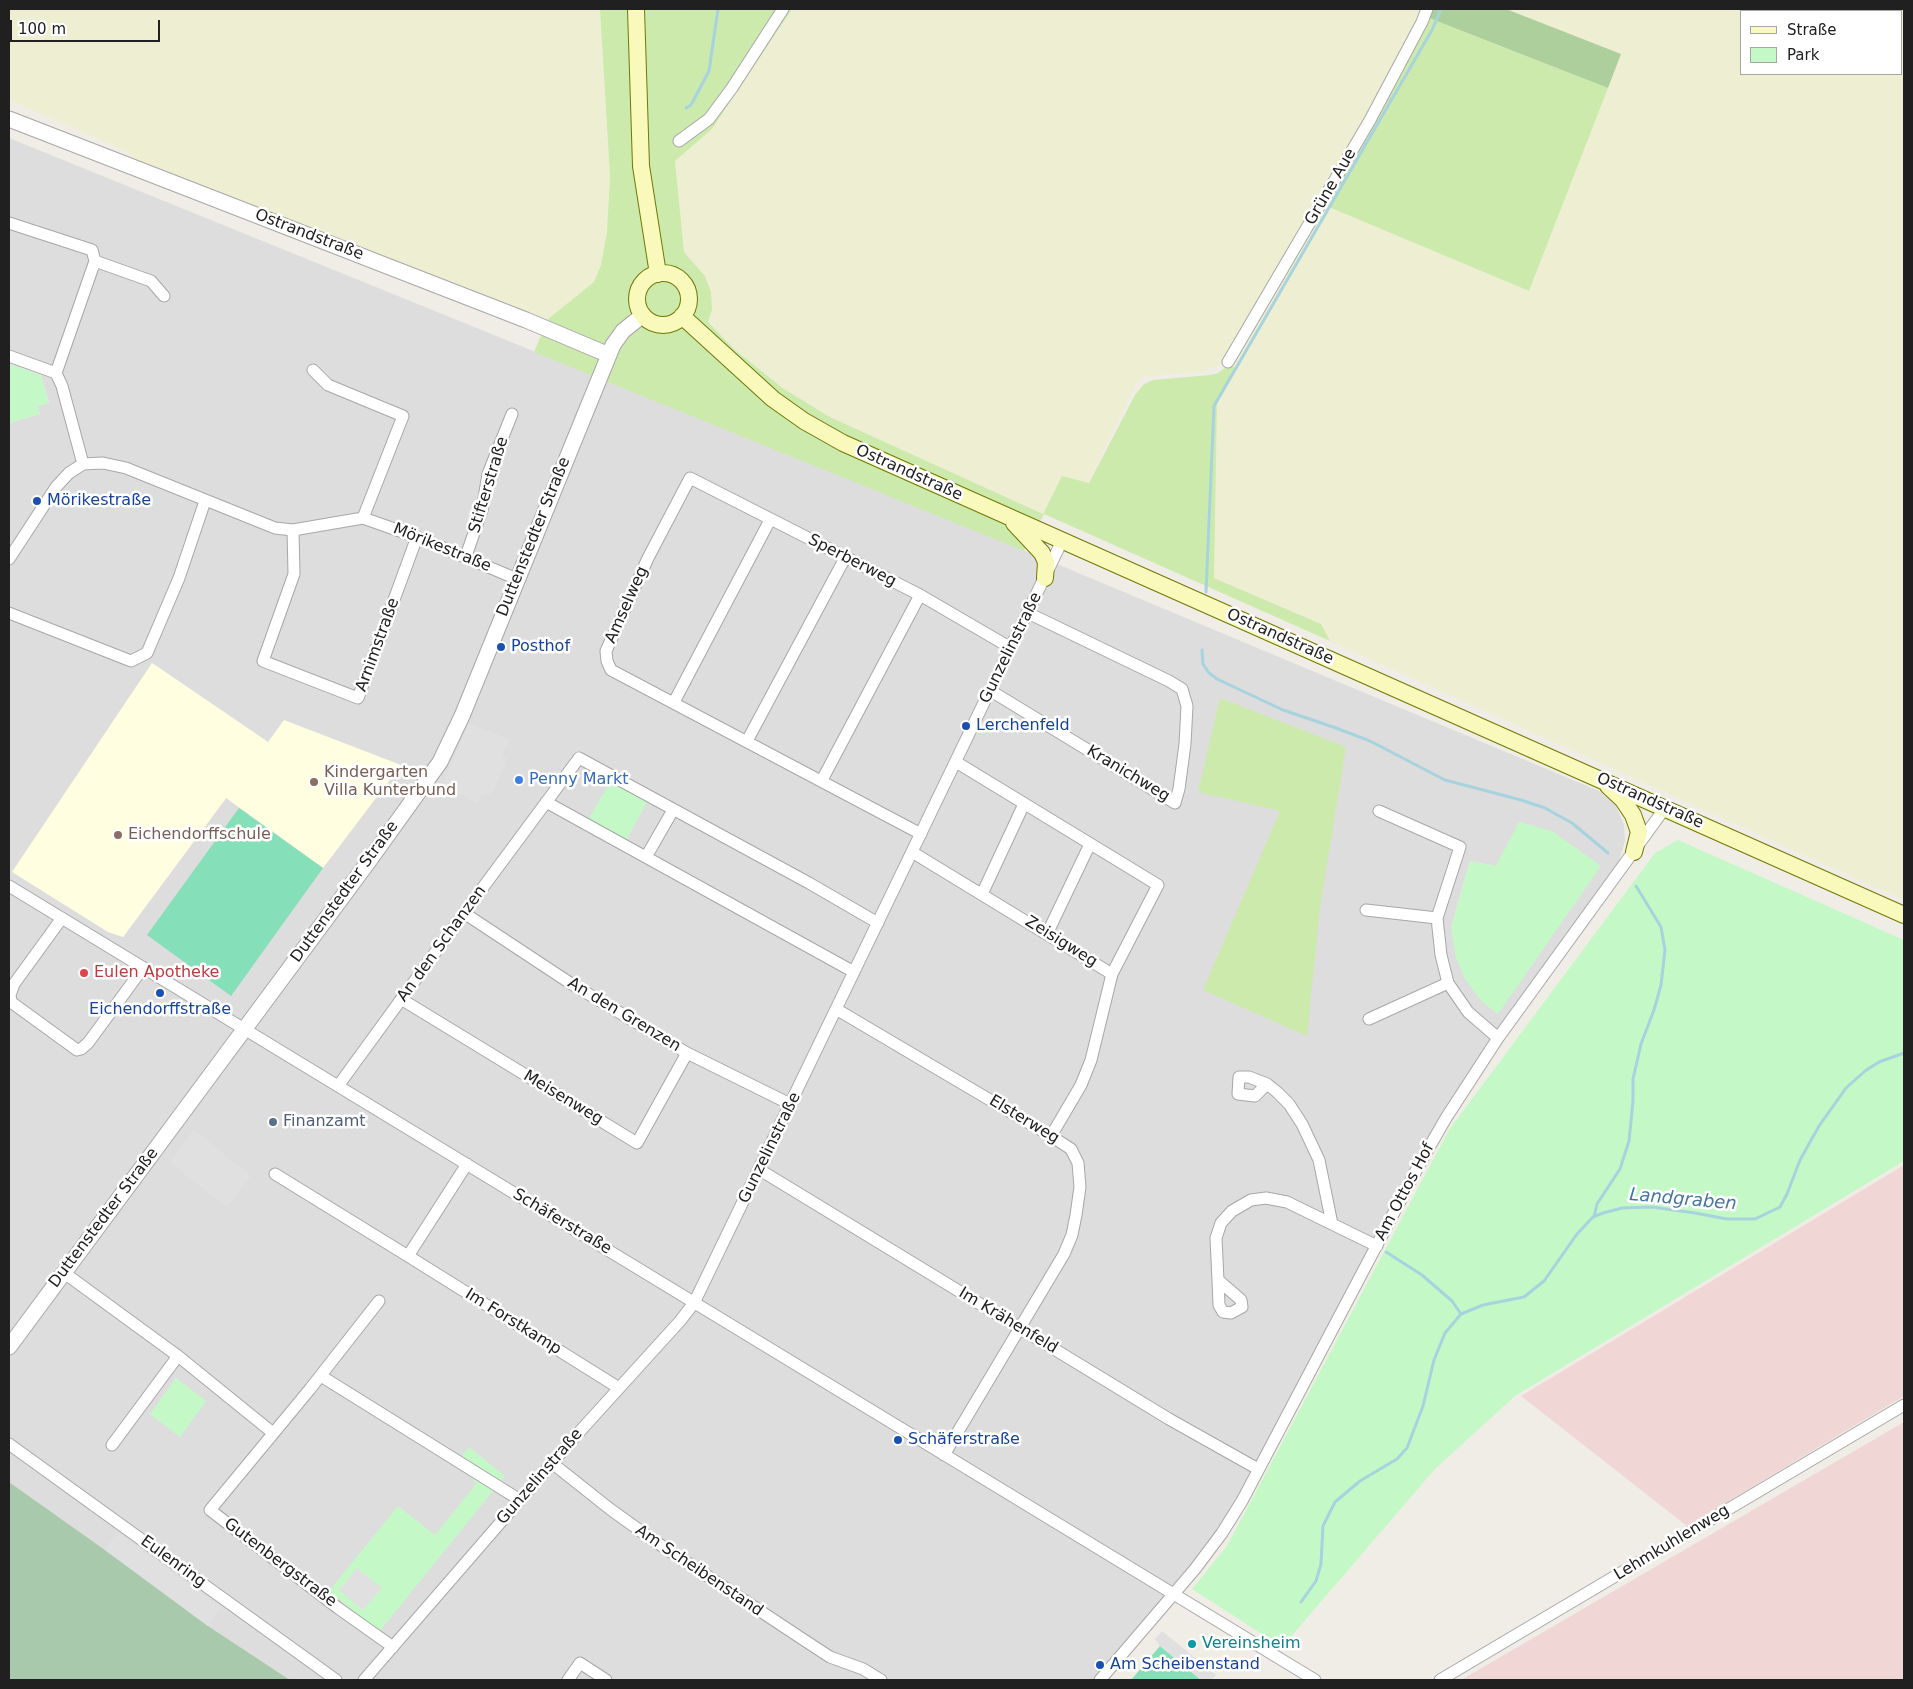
<!DOCTYPE html>
<html>
<head>
<meta charset="utf-8">
<style>
  body { margin:0 }
  #map { position:relative; width:1913px; height:1689px; overflow:hidden; background:#f0ede6; font-family:"DejaVu Sans",sans-serif }
  canvas { display:block }
  .frame { position:absolute; inset:0; border:10px solid #202020; pointer-events:none }
  .legend { position:absolute; left:1740px; top:10px; width:162px; height:65px; box-sizing:border-box; background:#fff; border:1px solid #a6a6a6; margin:0; padding:6px 9px; list-style:none; font-size:15px; color:#202020 }
  .legend li { display:flex; align-items:center; gap:10px; height:25px }
  .legend b { width:25px; border:1px solid #a6a6a6 }
  .scale { position:absolute; left:10px; top:20px; width:150px; height:22px; box-sizing:border-box; border:2px solid #202020; border-top:0; padding-left:6px; font-size:15px; line-height:18px; white-space:nowrap; color:#202020; -webkit-text-stroke:4px #fff; paint-order:stroke }
</style>
</head>
<body>
<div id="map">
<canvas width="1913" height="1689"></canvas>
<div class="frame"></div>
<ul class="legend">
<li><b style="height:6px;background:#f8f9bb"></b>Straße</li>
<li><b style="height:14px;background:#c4f9c7"></b>Park</li>
</ul>
<div class="scale">100 m</div>
</div>
<script>
const c = document.querySelector('canvas').getContext('2d');
c.lineJoin = 'round';
function fillPath(path, color) {
  c.fillStyle = color;
  c.fill(path, 'evenodd');
}
function toPath(rows) {
  const path = new Path2D();
  for (const r of rows) {
    if (r.length === 3) {
      path.moveTo(r[0] + r[2], r[1]);
      path.arc(r[0], r[1], r[2], 0, 2 * Math.PI);
      continue;
    }
    path.moveTo(r[0], r[1]);
    for (let i = 2; i < r.length; i += 2) path.lineTo(r[i], r[i + 1]);
  }
  return path;
}
function strokePath(path, color, width, dash) {
  c.strokeStyle = color;
  c.lineWidth = width;
  c.lineCap = dash ? 'butt' : 'round';
  c.setLineDash(dash || []);
  c.stroke(path);
}
function label(font, color, halo, rows, align = 'center') {
  c.font = font + ' "DejaVu Sans",sans-serif';
  c.lineWidth = 5;
  c.setLineDash([]);
  c.textBaseline = 'middle';
  c.strokeStyle = halo;
  c.fillStyle = color;
  for (const [text, x, y, turn = 0] of rows) {
    c.save();
    c.translate(x, y);
    c.rotate((+turn || 0) * Math.PI / 180);
    c.textAlign = isNaN(turn) ? turn : align;
    if (halo) c.strokeText(text, 0, 0);
    c.fillText(text, 0, 0);
    c.restore();
  }
}
fillPath(toPath([
  [9,138,1033,554,1599,791,1616,806,1624,825,1625,841,1619,861,1582,918,1438,1121,1213,1542,1100,1680,290,1680,208,1626,105,1550,9,1482,9,423,40,414,37,406,49,403,41,375,9,364],
  [152,663,268,742,123,937],
  [1470,861,1496,866,1451,928]
]), '#dedddd');
fillPath(toPath([
  [1904,1165,1904,1396,1687,1526,1521,1396],
  [1904,1422,1904,1679,1461,1680]
]), '#f1d6d6');
fillPath(toPath([
  [152,663,268,742,284,720,401,765,323,868,226,798,123,937,108,932,12,872]
]), '#fffee1');
fillPath(toPath([
  [9,9,600,9,610,176,607,232,601,265,594,282,548,319,323,234,136,160,126,151,9,100],
  [792,9,1423,9,1409,41,1228,356,1219,366,1204,371,1143,377,1139,380,1136,384,1088,483,1062,476,1043,514,830,417,784,389,735,350,708,322,712,312,711,292,705,276,684,252,675,161,712,129],
  [1506,9,1904,9,1904,900,1330,641,1321,624,1214,578,1214,406,1237,367,1226,367,1324,205,1529,291,1621,54],
  [1742,11,1902,11,1902,74,1742,74]
]), '#eeefd2');
fillPath(toPath([
  [600,9,792,9,712,129,675,161,684,252,705,276,711,292,712,310,708,322,735,350,784,389,830,417,1043,514,1062,476,1089,483,1135,395,1144,384,1153,380,1210,375,1218,373,1226,367,1237,367,1217,401,1214,578,1321,624,1330,641,1044,514,1024,551,534,352,548,319,594,282,601,265,607,232,610,176],
  [1429,18,1608,88,1529,291,1324,205],
  [1220,698,1346,747,1320,908,1307,1036,1203,990,1280,811,1198,792]
]), '#cdeaad');
fillPath(toPath([
  [1432,9,1506,9,1621,54,1608,88,1429,18]
]), '#accf9b');
fillPath(toPath([
  [9,1482,105,1550,208,1626,290,1680,9,1680]
]), '#a8c9ac');
fillPath(toPath([
  [9,364,41,375,49,403,37,406,40,414,9,423],
  [611,780,648,800,626,841,588,820],
  [1519,822,1552,831,1601,866,1498,1014,1482,1002,1465,979,1456,957,1451,928,1470,861,1496,866],
  [1678,840,1904,940,1904,1161,1515,1396,1435,1469,1282,1647,1192,1589,1227,1546,1449,1130,1655,853],
  [176,1378,206,1401,180,1437,150,1414],
  [469,1447,505,1476,379,1632,329,1591,398,1506,435,1535,477,1483,455,1465]
]), '#c4f9c7');
fillPath(toPath([
  [239,808,323,868,231,996,147,935],
  [1160,1646,1201,1680,1131,1680]
]), '#85dfb9');
fillPath(toPath([
  [469,723,509,739,502,756,507,758,493,793,481,795,477,804,443,783],
  [194,1129,251,1176,227,1207,170,1163],
  [117,1532,221,1607,208,1626,105,1550],
  [357,1568,382,1588,363,1610,339,1590],
  [1162,1631,1216,1675,1211,1680,1201,1680,1160,1646,1155,1639]
]), '#e0e0e0');
strokePath(toPath([
  [686,108,691,105,709,71,718,9],
  [1206,592,1214,406,1432,30,1441,9],
  [1202,650,1203,664,1209,673,1217,679,1283,710,1336,728,1370,741,1445,780,1521,800,1545,808,1572,823,1608,853],
  [1594,1217,1597,1204,1620,1169,1629,1141,1633,1101,1633,1079,1641,1044,1654,1010,1661,985,1665,950,1661,927,1636,886],
  [1386,1252,1422,1275,1452,1301,1461,1314],
  [1301,1602,1316,1581,1321,1564,1323,1526,1335,1502,1360,1481,1397,1459,1407,1448,1423,1406,1434,1360,1445,1333,1461,1314,1483,1305,1524,1297,1544,1281,1577,1234,1593,1217,1603,1213,1622,1208,1652,1207,1695,1213,1727,1219,1755,1219,1780,1207,1787,1194,1800,1160,1819,1126,1846,1088,1865,1071,1879,1062,1904,1053]
]), '#a7d3de', 3);
const minor = toPath([
  [679,141,709,119,732,88,783,9],
  [9,223,92,250,95,261,56,373],
  [95,261,151,281,164,296],
  [9,356,56,373,62,386,83,464],
  [1228,362,1370,120,1422,22,1427,9],
  [313,370,328,385,403,416,363,518],
  [293,530,294,574,263,661,358,698,417,537],
  [466,556,482,510,488,474,512,414],
  [9,559,56,487,69,473,83,464,103,463,126,468,275,528,293,530,363,518,417,537,517,579],
  [9,613,131,661,147,653,179,578,205,501],
  [991,691,1175,803,1179,789,1185,744,1187,706,1182,689,1169,681,1028,613],
  [674,702,770,520],
  [747,741,845,558],
  [956,762,1158,885,1112,974],
  [822,780,920,595],
  [546,802,854,972],
  [1379,811,1460,847,1437,918,1441,955,1448,983,1468,1012,1498,1038],
  [921,834,611,670,607,661,606,651,648,558,690,478,920,595,1011,648],
  [912,852,1112,974,1091,1060,1081,1085,1051,1136],
  [646,857,673,810],
  [9,886,1315,1680],
  [982,894,1024,804],
  [1366,910,1437,918],
  [464,913,570,983,687,1053,790,1104],
  [62,918,14,984,10,995,11,1002,77,1050,81,1049,88,1043,143,968],
  [1047,934,1090,844],
  [401,999,637,1143,687,1053],
  [836,1009,1051,1136,1071,1149,1078,1163,1080,1187,1076,1215,1072,1235,1064,1254,944,1455],
  [1369,1019,1448,983],
  [1267,1084,1255,1096,1238,1094,1239,1077,1249,1077,1267,1084,1277,1092,1289,1104,1302,1124,1319,1160,1332,1224],
  [338,1086,464,913,579,758,809,883,878,923],
  [467,1164,408,1256,619,1388],
  [760,1170,1169,1419,1258,1469],
  [275,1174,408,1256],
  [63,1272,178,1356,273,1433],
  [1218,1280,1219,1305,1223,1312,1231,1313,1242,1307,1241,1300,1218,1280,1216,1238,1221,1223,1232,1211,1251,1200,1266,1198,1287,1202,1377,1246],
  [379,1301,310,1389,210,1510,338,1608,393,1647],
  [321,1376,520,1500],
  [9,1444,336,1680],
  [112,1445,178,1356],
  [552,1463,610,1509,653,1540,804,1640,830,1657,863,1669,881,1680],
  [364,1680,572,1440,680,1321,694,1303,1062,541],
  [568,1680,580,1663,606,1680],
  [1100,1680,1195,1569,1222,1533,1242,1501,1419,1165,1446,1118,1498,1038,1665,808],
  [1440,1680,1904,1405]
]);
const tertiary = toPath([
  [9,119,526,320,609,355],
  [9,1347,369,861,440,762,462,716,613,345,623,331,643,315]
]);
const secondary = toPath([
  [636,9,641,166,658,274],
  [663,299,26],
  [682,316,773,399,804,421,843,443,1904,915],
  [1014,523,1042,553,1046,562,1045,578],
  [1608,786,1623,800,1633,815,1639,832,1634,852]
]);
strokePath(minor, '#a7a7a7', 13);
strokePath(tertiary, '#a7a7a7', 17);
strokePath(secondary, '#6f7805', 18);
strokePath(minor, '#fff', 11);
strokePath(tertiary, '#fff', 15);
strokePath(secondary, '#f8f9bb', 16);
for (const [x, y, r, color] of [
  [37,501,5,"#1a4fb4"],
  [501,647,5,"#1a4fb4"],
  [966,726,5,"#1a4fb4"],
  [519,780,5,"#3f7fe0"],
  [314,782,5,"#8d6e63"],
  [118,835,5,"#8d6e63"],
  [84,973,5,"#e0444e"],
  [160,993,5,"#1a4fb4"],
  [273,1122,5,"#5c6f8a"],
  [898,1440,5,"#1a4fb4"],
  [1192,1644,5,"#0f9aa8"],
  [1100,1665,5,"#1a4fb4"]
]) {
  const dot = new Path2D();
  dot.arc(x, y, r, 0, 2 * Math.PI);
  c.fillStyle = color;
  c.fill(dot);
  strokePath(dot, '#fff', 2);
}
label('16px', '#202020', '#fff', [
  ["Grüne Aue",1331,187,-60],
  ["Ostrandstraße",309,235,21],
  ["Ostrandstraße",909,473,24],
  ["Stifterstraße",489,485,-73],
  ["Duttenstedter Straße",534,537,-68],
  ["Mörikestraße",442,548,22],
  ["Sperberweg",852,561,27],
  ["Amselweg",627,605,-66],
  ["Ostrandstraße",1280,637,24],
  ["Arnimstraße",378,645,-70],
  ["Gunzelinstraße",1011,648,-64],
  ["Kranichweg",1128,774,31],
  ["Ostrandstraße",1650,801,24],
  ["Duttenstedter Straße",345,892,-54],
  ["Zeisigweg",1061,942,32],
  ["An den Schanzen",442,944,-54],
  ["An den Grenzen",624,1015,31],
  ["Meisenweg",563,1098,31],
  ["Elsterweg",1024,1120,31],
  ["Gunzelinstraße",770,1148,-64],
  ["Am Ottos Hof",1405,1192,-62],
  ["Duttenstedter Straße",104,1218,-53],
  ["Schäferstraße",562,1222,31],
  ["Im Krähenfeld",1008,1321,31],
  ["Im Forstkamp",513,1322,32],
  ["Gunzelinstraße",540,1477,-49],
  ["Lehmkuhlenweg",1672,1543,-31],
  ["Eulenring",173,1562,36],
  ["Gutenbergstraße",280,1563,37],
  ["Am Scheibenstand",699,1571,34]
]);
label('16px', '#164399', '#fff', [
  ["Mörikestraße",47,501],
  ["Posthof",511,647],
  ["Lerchenfeld",976,726],
  ["Eichendorffstraße",160,1010,"center"],
  ["Schäferstraße",908,1440],
  ["Am Scheibenstand",1110,1665]
], 'left');
label('16px', '#785e54', '#fff', [
  ["Kindergarten",324,773],
  ["Villa Kunterbund",324,791],
  ["Eichendorffschule",128,835]
], 'left');
label('16px', '#366cbe', '#fff', [
  ["Penny Markt",529,780]
], 'left');
label('16px', '#be3a42', '#fff', [
  ["Eulen Apotheke",94,973]
], 'left');
label('16px', '#4e5e75', '#fff', [
  ["Finanzamt",283,1122]
], 'left');
label('16px', '#0d838f', '#fff', [
  ["Vereinsheim",1202,1644]
], 'left');
label('italic 18px', '#4676a0', '#fff', [
  ["Landgraben",1683,1200,5]
]);
</script>
</body>
</html>
